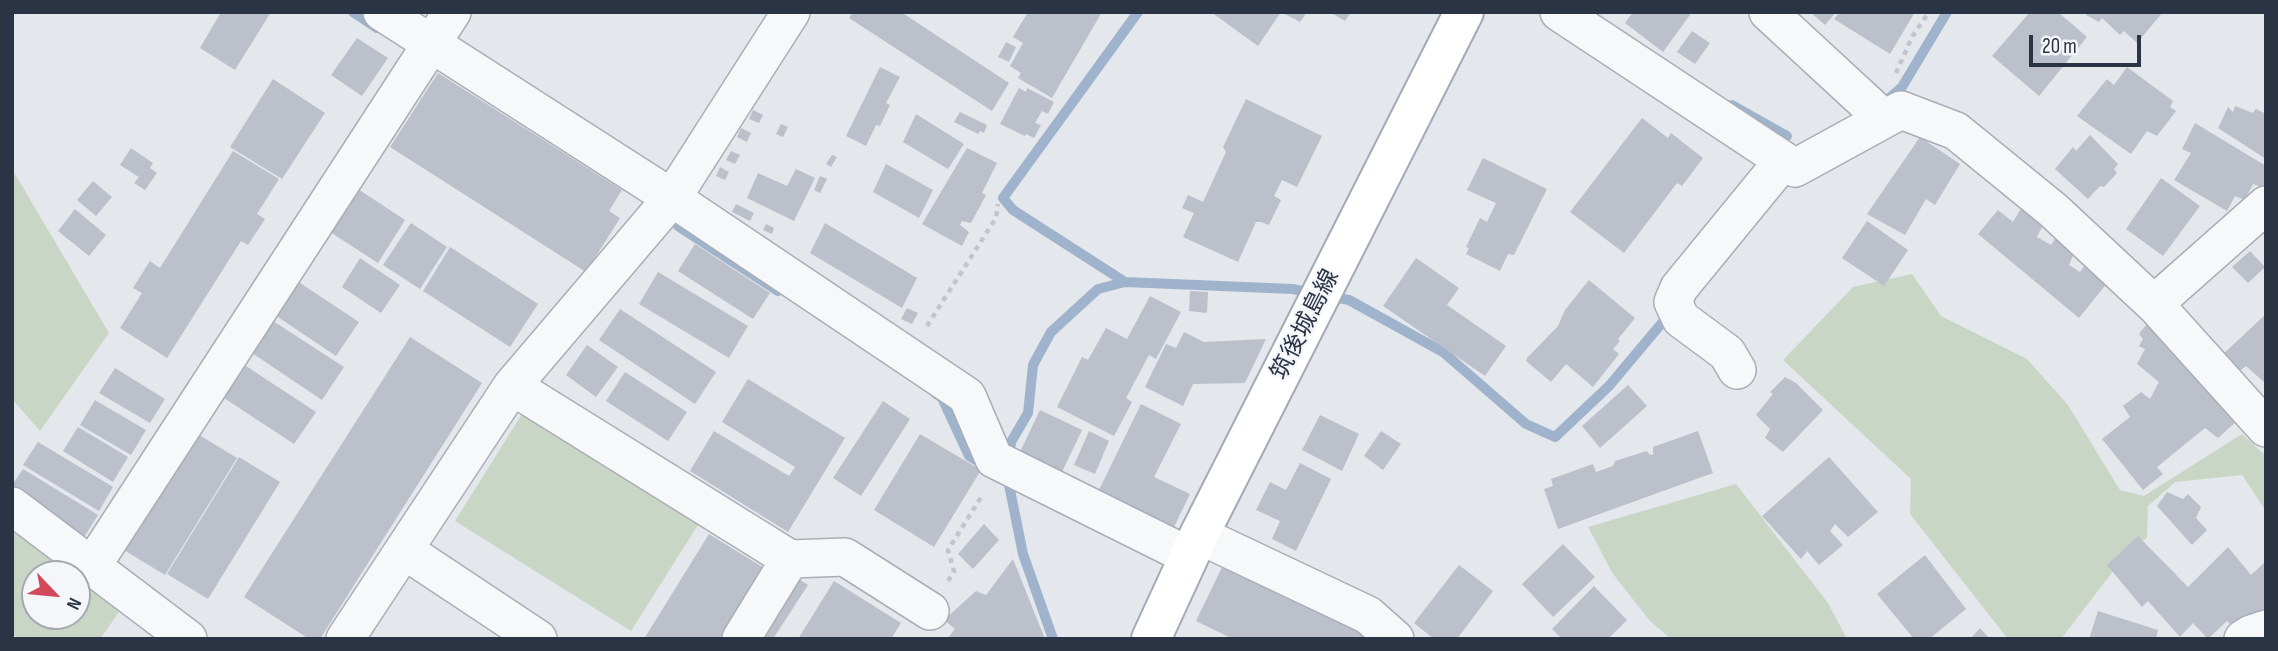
<!DOCTYPE html>
<html>
<head>
<meta charset="utf-8">
<style>
  body { margin:0 }
  #map { position:relative; width:2278px; height:651px; overflow:hidden; background:#e4e7ec; font-family:"Sofia Sans Condensed",sans-serif }
  canvas { display:block }
  .frame { position:absolute; inset:0; border:14px solid #2b3445; pointer-events:none }
  .north { position:absolute; left:21px; top:560px; width:70px; height:70px; box-sizing:border-box; background:#f4f6f9; border:2px solid #a4a8b1; border-radius:50%; rotate:116deg; font-size:19px; font-weight:700; line-height:28px; text-align:center; color:#2b3445 }
  .north::after { content:''; display:block; margin:auto; width:24px; height:32px; background:#d1495b; clip-path:polygon(50% 0,100% 100%,50% 72%,0 100%) }
  .scale { position:absolute; left:2029px; top:35px; width:112px; height:32px; box-sizing:border-box; border:4px solid #2b3445; border-top:0; padding-left:9px; font-size:21px; line-height:24px; white-space:nowrap; color:#2b3445; -webkit-text-stroke:5px #f4f6f9; paint-order:stroke }
</style>
</head>
<body>
<div id="map">
<canvas width="2278" height="651"></canvas>
<div class="frame"></div>
<div class="north">N</div>
<div class="scale">20 m</div>
</div>
<script>
const c = document.querySelector('canvas').getContext('2d');
c.lineJoin = 'round';
function fillPath(path, color) {
  c.fillStyle = color;
  c.fill(path, 'evenodd');
}
function toPath(rows) {
  const path = new Path2D();
  for (const r of rows) {
    path.moveTo(r[0], r[1]);
    for (let i = 2; i < r.length; i += 2) path.lineTo(r[i], r[i + 1]);
  }
  return path;
}
function strokePath(path, color, width, dash) {
  c.strokeStyle = color;
  c.lineWidth = width;
  c.lineCap = dash ? 'butt' : 'round';
  c.setLineDash(dash || []);
  c.stroke(path);
}
function label(font, color, halo, rows, align = 'center') {
  c.font = font + ' "Sofia Sans Condensed","Noto Sans JP",sans-serif';
  c.lineWidth = 5;
  c.setLineDash([]);
  c.textBaseline = 'middle';
  c.strokeStyle = halo;
  c.fillStyle = color;
  for (const [text, x, y, turn = 0] of rows) {
    c.save();
    c.translate(x, y);
    c.rotate((+turn || 0) * Math.PI / 180);
    c.textAlign = isNaN(turn) ? turn : align;
    if (halo) c.strokeText(text, 0, 0);
    c.fillText(text, 0, 0);
    c.restore();
  }
}
fillPath(toPath([
  [12,169,109,333,40,431,12,399],
  [1912,274,1941,316,2027,359,2068,405,2120,490,2144,496,2242,434,2266,456,2266,511,2242,475,2175,482,2148,506,2147,537,2120,562,2061,639,2008,639,1910,514,1911,479,1783,360,1853,287],
  [527,406,703,517,631,631,455,521],
  [1736,484,1828,603,1847,639,1671,639,1650,621,1613,574,1588,527],
  [12,518,124,605,100,639,19,639,12,634],
  [35,574,77,574,77,616,35,616]
]), '#c9d6c5');
strokePath(toPath([
  [353,12,377,28],
  [1885,102,1902,87,1947,12],
  [1732,105,1787,136],
  [678,226,778,291],
  [1125,282,1013,210,1003,198,1138,12],
  [1328,296,1349,300,1443,352,1526,424,1555,437,1609,386,1672,311],
  [935,393,942,398,969,456,986,466],
  [1053,639,1023,554,1008,480,1011,442,1028,413,1033,365,1051,332,1098,289,1125,282,1293,289,1312,293]
]), '#9fb4cc', 10);
fillPath(toPath([
  [221,12,271,12,235,70,200,48],
  [853,12,901,12,1009,83,992,111,849,18],
  [1028,12,1102,12,1052,98,1018,78,1021,73,1010,66,1023,43,1013,37],
  [1211,12,1307,12,1300,22,1281,12,1258,46],
  [1330,12,1351,12,1345,21],
  [1633,12,1692,12,1663,52,1625,23],
  [1810,12,1836,12,1825,25],
  [1840,12,1915,12,1890,54,1834,19],
  [2030,12,2058,12,2087,37,2039,96,1992,56],
  [2088,12,2163,12,2137,43,2124,31,2120,35,2102,18,2099,22,2086,15],
  [1692,31,1710,43,1695,64,1677,52],
  [357,38,388,58,362,96,331,75],
  [1006,42,1016,47,1009,62,998,57],
  [880,67,900,77,886,103,890,105,880,126,876,125,866,146,846,136],
  [2127,67,2173,101,2170,107,2176,111,2157,136,2147,131,2131,154,2077,116,2107,79,2114,85],
  [438,73,622,190,609,211,620,218,586,272,390,147],
  [273,79,325,113,282,179,230,147],
  [1019,88,1026,92,1027,88,1054,102,1048,114,1042,111,1035,123,1041,125,1034,138,1026,134,1025,136,1000,124],
  [1246,99,1322,136,1297,187,1282,180,1274,196,1281,200,1269,225,1261,222,1256,222,1238,262,1183,237,1194,213,1182,208,1188,195,1203,202,1226,152,1223,147],
  [2235,106,2253,113,2256,109,2266,114,2266,159,2218,128,2228,107,2233,112],
  [753,110,763,115,759,123,749,119],
  [960,112,987,125,984,133,980,131,978,134,954,122],
  [916,114,964,144,948,169,903,142],
  [1642,118,1668,138,1671,133,1703,158,1682,186,1677,183,1624,253,1570,212],
  [2195,123,2266,166,2266,183,2264,188,2253,184,2245,200,2235,196,2227,211,2174,180,2191,153,2182,149],
  [781,124,788,127,783,137,776,134],
  [741,128,751,133,747,142,737,137],
  [2090,135,2118,164,2114,169,2117,173,2104,187,2100,186,2088,199,2055,169,2073,147,2076,151],
  [1920,137,1960,164,1935,205,1926,199,1905,235,1867,214],
  [131,148,153,163,150,168,157,173,145,190,134,183,139,177,120,165],
  [967,148,997,163,982,193,986,195,971,223,962,221,960,225,969,232,962,246,922,224],
  [233,151,279,179,257,214,265,219,248,245,241,241,167,358,120,328,142,293,133,288,150,261,160,268],
  [731,151,740,155,735,164,726,160],
  [832,155,837,157,831,167,826,164],
  [1483,158,1547,189,1514,255,1508,254,1500,271,1466,254,1469,248,1466,247,1480,218,1487,222,1496,203,1467,190],
  [886,164,933,190,919,218,873,192],
  [720,167,729,172,725,180,716,176],
  [796,169,815,178,794,221,747,198,758,173,787,186],
  [820,176,827,179,820,193,814,190],
  [2161,178,2200,206,2163,256,2126,229],
  [93,181,112,197,96,216,77,200],
  [358,189,405,220,378,263,330,232],
  [736,204,754,213,750,221,732,212],
  [2022,207,2043,225,2037,237,2051,245,2056,237,2074,253,2069,265,2080,272,2086,263,2108,282,2079,318,1978,234,1998,210,2013,222],
  [75,209,106,235,89,256,58,231],
  [1867,221,1908,250,1884,286,1842,258],
  [411,223,447,247,420,289,383,265],
  [825,223,917,278,902,308,810,253],
  [766,224,774,228,772,234,763,230],
  [695,244,770,293,753,319,678,271],
  [450,247,538,304,510,347,423,291],
  [2250,251,2265,267,2248,283,2232,267],
  [360,258,400,285,381,313,342,287],
  [1416,258,1459,288,1447,305,1506,346,1485,376,1383,306],
  [658,272,748,326,729,358,639,304],
  [1589,280,1635,318,1618,339,1620,341,1613,349,1619,354,1593,387,1566,364,1551,382,1526,361,1527,358,1558,326,1565,310],
  [297,281,359,322,336,356,275,315],
  [1190,291,1208,292,1207,313,1189,311],
  [1150,296,1181,312,1156,359,1149,355,1126,398,1132,402,1114,436,1057,407,1082,357,1088,360,1106,328,1127,339],
  [907,308,918,313,912,324,901,319],
  [620,309,716,372,695,404,599,340],
  [2266,314,2266,384,2246,366,2236,374,2220,357],
  [270,319,344,367,322,400,249,351],
  [2149,321,2238,420,2218,438,2205,428,2157,467,2163,474,2143,490,2102,439,2130,417,2123,406,2141,392,2150,399,2159,382,2137,364,2145,349,2139,346,2143,339,2139,334],
  [1184,332,1204,342,1266,339,1245,383,1193,384,1183,406,1145,387,1166,344,1176,348],
  [410,337,482,383,320,639,309,639,244,597],
  [587,345,618,367,596,397,566,375],
  [246,366,316,412,294,444,224,398],
  [115,368,165,399,150,423,99,393],
  [625,372,687,412,668,441,606,401],
  [1785,377,1796,383,1823,410,1783,452,1765,438,1770,429,1756,415,1773,394,1770,392],
  [748,379,845,438,788,532,690,471,714,431,789,476,795,467,722,422],
  [1628,385,1647,406,1600,448,1582,426],
  [95,400,146,430,131,455,80,425],
  [883,401,910,419,861,496,833,478],
  [1141,404,1181,424,1154,477,1190,494,1172,531,1097,494],
  [1040,410,1082,430,1062,472,1020,452],
  [1320,415,1359,434,1342,471,1302,450],
  [78,427,128,457,113,482,63,451],
  [1089,431,1109,441,1095,474,1074,465],
  [1381,431,1401,444,1383,470,1364,456],
  [1698,431,1713,473,1558,529,1544,489,1553,486,1551,479,1593,464,1596,472,1613,466,1615,461,1647,451,1649,454,1653,455,1653,447],
  [196,433,237,458,165,575,124,550],
  [920,434,981,470,934,547,874,510],
  [38,442,113,487,99,511,23,465],
  [239,457,280,482,208,599,167,574],
  [1829,457,1878,512,1848,537,1835,524,1830,531,1843,545,1819,565,1807,551,1801,559,1762,516],
  [1300,463,1331,479,1296,551,1272,539,1280,521,1256,510,1270,482,1286,490],
  [23,469,98,515,83,539,12,495,12,485],
  [2167,492,2183,499,2188,494,2201,507,2196,518,2207,530,2192,545,2157,506],
  [984,524,999,540,973,569,958,554],
  [709,534,764,568,720,639,644,639],
  [2138,536,2188,587,2228,547,2251,575,2264,563,2266,608,2237,631,2227,621,2208,639,2193,623,2180,637,2148,601,2142,607,2107,565],
  [1563,544,1595,577,1553,617,1522,584],
  [1925,555,1966,609,1929,639,1914,639,1877,594],
  [1013,559,1045,639,947,639,955,629,944,620,976,591,986,595],
  [1459,565,1493,591,1457,639,1434,639,1414,623],
  [1222,567,1377,639,1233,639,1196,621],
  [799,579,808,585,773,639,761,639],
  [834,581,901,623,891,639,798,639],
  [1594,586,1627,620,1608,639,1562,639,1552,629],
  [2098,611,2158,630,2156,639,2089,639],
  [1980,628,1990,639,1970,639]
]), '#bbc0ca');
const minor = toPath([
  [382,12,672,198,967,396,994,459,1189,556],
  [1559,12,1795,168,1901,110,1956,131,2053,210,2157,307,2266,428],
  [1768,12,1884,119],
  [2154,304,2266,205],
  [1737,370,1727,353,1681,319,1673,302,1679,288,1783,161],
  [512,386,790,559,845,557,930,611],
  [12,506,188,639],
  [1199,535,1368,615,1395,639],
  [404,550,538,639],
  [92,566,452,12],
  [345,639,512,386,672,198,791,12],
  [741,639,790,559],
  [2243,639,2251,634,2266,629]
]);
const major = toPath([
  [1151,639,1199,535,1464,12]
]);
strokePath(minor, '#a9aeb7', 40);
strokePath(major, '#a3abb8', 42);
strokePath(toPath([
  [928,13,928,12],
  [1896,73,1912,37,1929,12],
  [927,326,996,218,998,204],
  [948,581,954,571,948,550,983,494]
]), '#c2c5cb', 4.5, [5, 5]);
strokePath(minor, '#f7f8fa', 37);
strokePath(major, '#fff', 38);
label('24px', '#2b3445', '#f4f6f9', [
  ["筑後城島線",1306,325,-63]
]);
</script>
</body>
</html>
